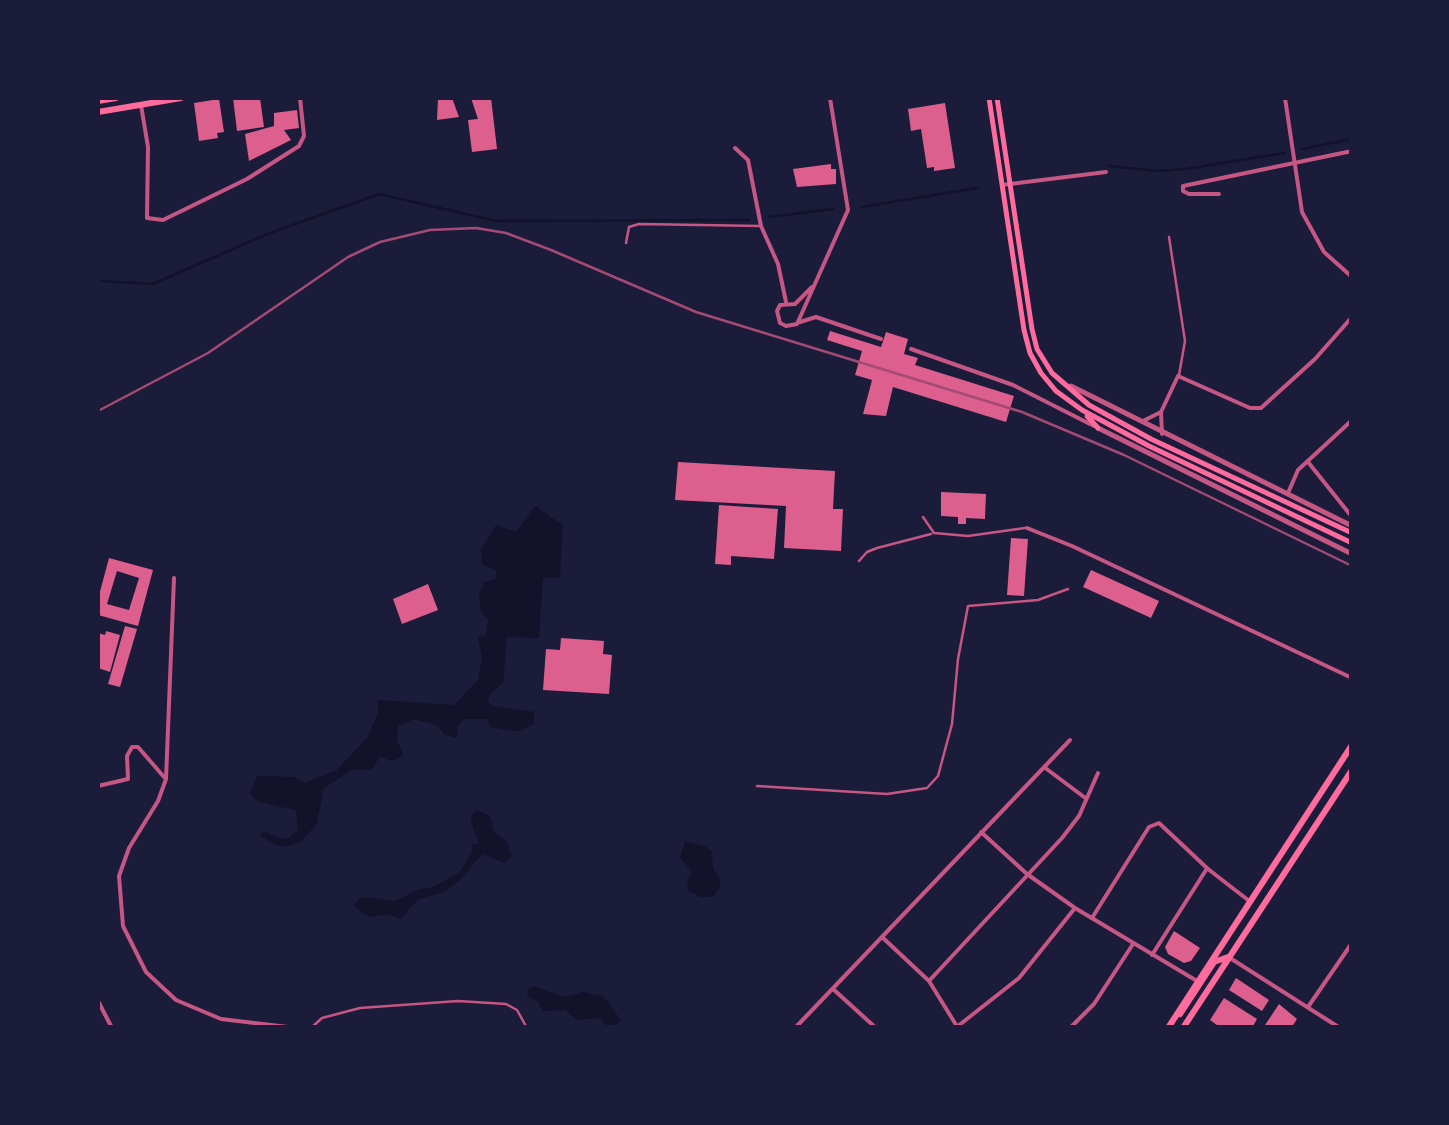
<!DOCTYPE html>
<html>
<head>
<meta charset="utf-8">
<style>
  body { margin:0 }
  #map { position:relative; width:1449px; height:1125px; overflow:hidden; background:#1b1b3a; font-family:"Noto Sans",sans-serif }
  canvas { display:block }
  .frame { position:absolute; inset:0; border:100px solid #1b1b3a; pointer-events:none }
</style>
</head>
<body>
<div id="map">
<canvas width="1449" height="1125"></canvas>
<div class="frame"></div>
</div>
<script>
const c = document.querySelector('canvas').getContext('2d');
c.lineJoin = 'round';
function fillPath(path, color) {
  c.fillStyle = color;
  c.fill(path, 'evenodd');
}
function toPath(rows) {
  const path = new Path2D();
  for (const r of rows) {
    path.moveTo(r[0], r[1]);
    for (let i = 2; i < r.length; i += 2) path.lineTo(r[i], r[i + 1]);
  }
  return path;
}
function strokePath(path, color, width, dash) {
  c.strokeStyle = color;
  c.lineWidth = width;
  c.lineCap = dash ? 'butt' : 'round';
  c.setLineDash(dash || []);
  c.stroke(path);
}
fillPath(toPath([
  [535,506,563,525,560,578,543,578,539,638,507,637,503,683,490,694,488,700,492,706,534,712,534,724,520,731,507,730,490,727,487,719,465,719,458,725,457,738,445,735,437,725,414,719,398,726,397,740,403,755,393,761,380,757,371,770,353,769,324,788,317,823,302,841,288,846,276,846,260,835,264,831,281,839,290,837,298,829,296,810,258,802,250,794,257,776,294,777,304,783,337,770,367,738,378,714,378,700,454,705,478,680,482,658,478,637,486,635,488,620,481,613,479,594,484,582,495,579,497,570,482,564,481,550,496,525,516,532],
  [477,810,490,816,494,832,506,840,512,856,505,863,482,854,460,880,445,892,418,899,401,919,387,914,370,917,353,906,361,897,395,901,420,889,433,887,459,873,473,851,472,845,479,843,471,822,471,816],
  [685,841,706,847,712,852,713,869,719,877,720,887,713,897,700,897,689,891,687,881,692,872,680,857],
  [534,986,565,997,583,992,603,996,621,1020,614,1026,605,1027,603,1021,596,1018,577,1020,565,1010,543,1011,538,1002,527,996,529,988]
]), '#12122b');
strokePath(toPath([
  [1302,149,1352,139],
  [1109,166,1159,171,1185,169,1285,153],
  [861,207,978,188],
  [770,217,833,209],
  [98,281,153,284,265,235,379,194,496,221,749,220]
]), '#12122b', 2.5);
fillPath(toPath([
  [233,98,260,98,264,127,237,131],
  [438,98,452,98,459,117,437,120],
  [471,98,491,98,497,149,472,152,468,120,478,119],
  [219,99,224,132,217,133,218,138,199,141,194,103],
  [945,103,955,168,934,171,934,167,927,168,921,129,911,131,908,109],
  [297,110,299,128,284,130,291,140,249,161,245,134,274,126,274,113],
  [831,164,831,169,836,169,836,184,797,187,793,169],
  [830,331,881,347,886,332,908,339,904,354,918,358,915,365,1014,396,1006,422,893,387,886,416,863,414,872,380,855,375,862,351,827,340],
  [678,462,835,471,833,509,843,509,841,551,784,548,786,506,675,500],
  [941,492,986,494,985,519,966,518,966,524,958,524,958,517,941,516],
  [719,505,778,509,774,559,731,556,731,565,715,564],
  [1011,538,1028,539,1024,596,1007,595],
  [109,558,153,570,138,626,98,615,98,599],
  [117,571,139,578,129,610,107,604],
  [1091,570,1159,601,1151,618,1083,587],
  [428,584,438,610,402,624,393,599],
  [125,626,137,629,120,687,108,684],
  [106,631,120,635,110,672,98,668,98,633,105,635],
  [561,638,604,641,603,654,612,655,609,694,543,690,546,649,560,650],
  [1174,931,1200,948,1191,961,1184,963,1168,954,1165,947],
  [1236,978,1269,1000,1262,1011,1229,990],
  [1224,998,1257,1019,1252,1028,1221,1028,1210,1020],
  [1279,1004,1297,1019,1291,1028,1263,1028]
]), '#dd5f8e');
strokePath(toPath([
  [1169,237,1185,341,1179,375],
  [626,243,629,227,639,224,761,226],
  [923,517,934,533,968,536,1025,528],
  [859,561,867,552,877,548,931,534],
  [757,786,887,794,927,788,938,776,952,724,958,659,968,606,1038,600,1068,589],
  [311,1028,322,1018,360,1008,458,1001,506,1004,517,1010,527,1028]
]), '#c65784', 2.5);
strokePath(toPath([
  [1285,98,1302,212,1324,252,1352,277],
  [141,105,148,147,147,218,163,220,247,179,299,146,304,136,300,98],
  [735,148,748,160,761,226,778,264,786,302],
  [1002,185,1106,172],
  [1219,194,1189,194,1183,191,1183,186,1352,151],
  [98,218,98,112],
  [812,287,795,304,780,305,777,311,780,323,786,326,797,324,848,210,830,98],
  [800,322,816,317,881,339],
  [911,349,1013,385,1094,426],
  [1143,421,1161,412],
  [1162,434,1161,412,1178,376,1250,408,1261,408,1315,359,1352,317],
  [1308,462,1352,517],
  [1288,493,1298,470,1350,422],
  [1027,528,1072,546,1352,678],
  [174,578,166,779,158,801,129,848,119,876,123,926,146,972,176,1000,221,1019,296,1028],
  [1044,767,1084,797],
  [98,786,128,779,127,756,132,747,138,747,164,777],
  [981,832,1027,874,1075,908,1197,981],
  [1092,918,1149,827,1159,823,1208,869,1248,900],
  [882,937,929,981,958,1028],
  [1152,955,1206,870],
  [1230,958,1340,1028],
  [929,981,1062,838,1079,816,1098,773],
  [833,989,876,1028],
  [98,1001,112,1028],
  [1308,1007,1352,943],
  [958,1026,1019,978,1075,908],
  [795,1028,1070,740],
  [1070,1028,1094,1004,1133,944]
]), '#c65784', 4);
strokePath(toPath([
  [1071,386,1352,526],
  [1098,428,1352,554]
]), '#c65784', 5);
strokePath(toPath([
  [989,98,1024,330,1030,353,1041,373,1056,391,1082,410,1149,446,1352,543],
  [997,98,1032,329,1037,349,1052,373,1089,405,1151,439,1352,533],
  [1087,416,1098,428]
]), '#ff6b9d', 5);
strokePath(toPath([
  [98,101,116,98],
  [98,112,181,98],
  [1180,1014,1214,962,1228,957],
  [1168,1028,1352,745],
  [1183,1028,1352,770]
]), '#ff6b9d', 6);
strokePath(toPath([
  [98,411,208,353,348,257,380,242,430,230,476,228,506,233,551,250,696,312,1022,412,1124,455,1352,566]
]), '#a44b75', 2.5);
</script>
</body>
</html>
